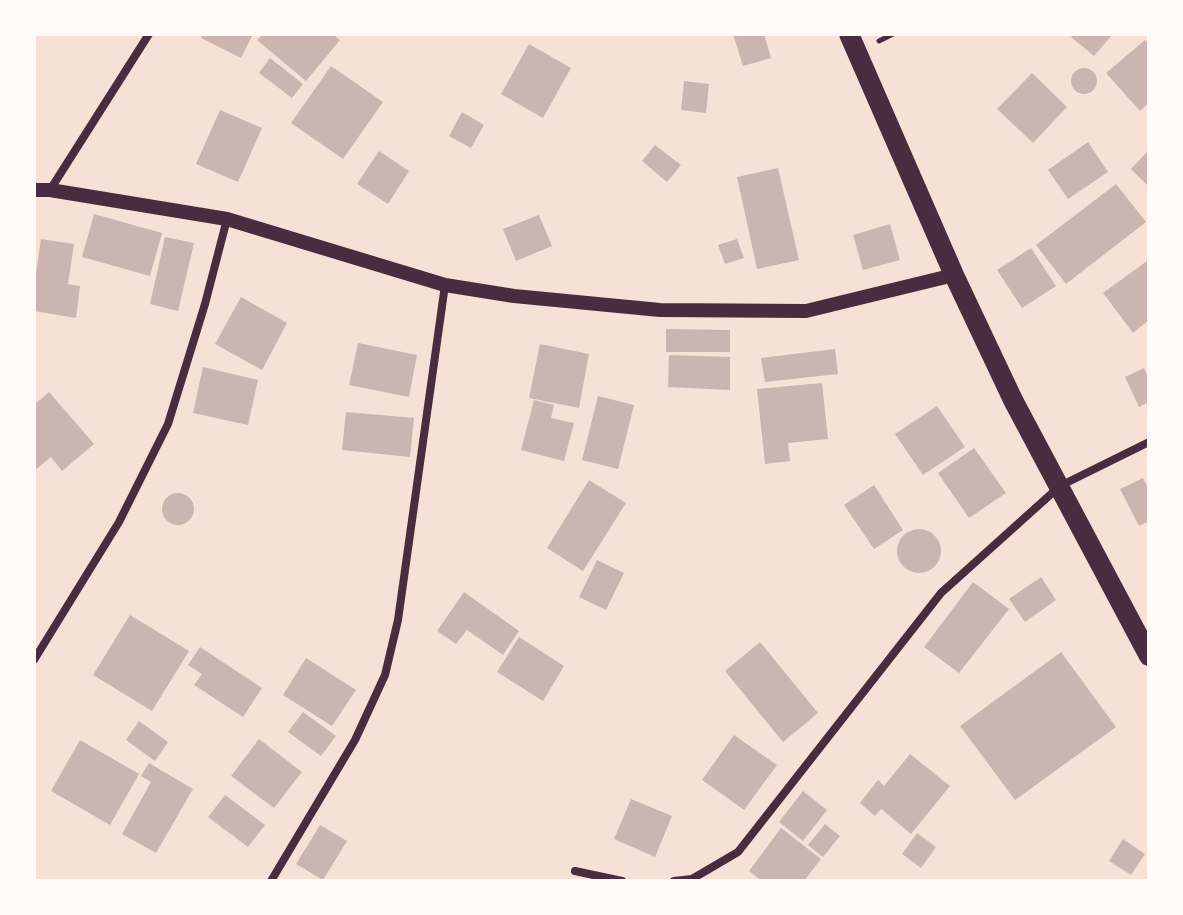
<!DOCTYPE html>
<html>
<head>
<meta charset="utf-8">
<style>
  body { margin:0 }
  #map { position:relative; width:1183px; height:915px; overflow:hidden; background:#f7e1d7; font-family:Ubuntu,sans-serif }
  canvas { display:block }
  .frame { position:absolute; inset:0; border:36px solid #fffaf5; pointer-events:none }
</style>
</head>
<body>
<div id="map">
<canvas width="1183" height="915"></canvas>
<div class="frame"></div>
</div>
<script>
const c = document.querySelector('canvas').getContext('2d');
c.lineJoin = 'round';
function fillPath(path, color) {
  c.fillStyle = color;
  c.fill(path, 'evenodd');
}
function toPath(rows) {
  const path = new Path2D();
  for (const r of rows) {
    if (r.length === 3) {
      path.moveTo(r[0] + r[2], r[1]);
      path.arc(r[0], r[1], r[2], 0, 2 * Math.PI);
      continue;
    }
    path.moveTo(r[0], r[1]);
    for (let i = 2; i < r.length; i += 2) path.lineTo(r[i], r[i + 1]);
  }
  return path;
}
function strokePath(path, color, width, dash) {
  c.strokeStyle = color;
  c.lineWidth = width;
  c.lineCap = dash ? 'butt' : 'round';
  c.setLineDash(dash || []);
  c.stroke(path);
}
fillPath(toPath([
  [203,34,253,34,241,58,201,38],
  [263,34,333,34,340,40,306,81,257,40],
  [733,34,764,34,771,58,743,66],
  [1074,34,1113,34,1094,56,1071,37],
  [1145,40,1149,44,1149,103,1140,111,1106,73],
  [529,44,571,68,543,118,501,94],
  [270,58,303,84,292,98,259,73],
  [331,66,383,102,343,159,291,123],
  [1084,81,13],
  [1032,73,1067,107,1033,143,997,109],
  [684,81,709,84,706,113,681,110],
  [220,110,262,128,238,182,196,164],
  [462,112,484,125,471,148,449,136],
  [1088,142,1108,172,1068,199,1048,170],
  [655,145,681,165,667,182,642,161],
  [1149,150,1149,187,1131,169],
  [379,151,409,171,388,204,357,184],
  [778,168,799,260,757,269,737,177],
  [1116,184,1146,222,1066,284,1036,245],
  [94,214,162,233,150,276,82,257],
  [539,215,552,246,516,261,503,229],
  [890,224,900,260,863,270,853,235],
  [165,237,194,243,178,311,150,304],
  [41,239,74,244,68,284,80,286,76,318,34,311,34,287],
  [737,239,744,258,725,264,718,245],
  [1031,248,1056,286,1022,308,997,270],
  [1147,261,1149,320,1133,333,1103,293],
  [241,297,287,323,262,370,215,344],
  [666,329,730,330,730,352,666,352],
  [358,343,417,355,409,397,349,385],
  [540,344,589,354,579,408,529,398],
  [835,349,838,374,765,382,761,358],
  [669,355,730,357,730,390,668,387],
  [203,367,258,380,248,425,193,413],
  [1144,368,1149,379,1149,402,1139,407,1125,377],
  [822,383,828,439,788,443,790,461,765,464,757,389],
  [49,392,94,444,62,471,51,457,34,471,34,405],
  [598,396,634,405,618,469,582,460],
  [534,400,554,405,551,418,574,423,564,461,521,450],
  [937,406,965,447,923,475,895,434],
  [346,412,414,418,410,457,342,450],
  [974,448,1006,493,969,518,938,473],
  [1143,478,1149,490,1149,521,1139,526,1120,489],
  [589,480,626,503,583,571,547,548],
  [874,485,903,530,874,549,844,505],
  [178,509,16],
  [919,551,22],
  [597,560,624,573,606,610,579,597],
  [1041,577,1056,600,1025,622,1009,599],
  [973,582,1009,609,959,673,924,647],
  [464,592,519,631,503,655,467,630,456,644,437,631],
  [130,615,189,651,152,711,93,675],
  [519,637,564,666,543,701,497,672],
  [760,642,818,713,783,742,725,671],
  [200,647,262,688,243,717,194,685,202,674,188,665],
  [1061,652,1116,727,1015,800,960,726],
  [306,658,356,690,332,726,283,695],
  [303,712,336,736,321,756,288,732],
  [139,721,168,742,155,761,126,740],
  [734,735,777,765,744,810,702,780],
  [259,739,302,772,274,808,231,776],
  [80,740,139,774,110,825,51,791],
  [910,754,950,786,911,834,881,809,875,816,860,803,878,780,884,786],
  [149,763,193,789,156,853,122,834,151,782,141,776],
  [803,791,827,810,803,841,779,822],
  [225,795,265,825,248,847,208,817],
  [631,799,672,816,655,857,614,839],
  [825,824,840,836,823,857,808,845],
  [320,825,347,841,323,880,296,864],
  [781,828,821,859,804,881,762,881,749,871],
  [917,833,936,847,921,868,902,854],
  [1123,839,1145,854,1131,875,1109,861]
]), '#ccb4b1');
strokePath(toPath([
  [879,41,893,34]
]), '#4a2c40', 5);
strokePath(toPath([
  [50,190,149,34],
  [34,660,119,522,168,424,205,304,227,219],
  [575,871,622,881],
  [271,881,355,740,385,675,398,620,445,285],
  [674,881,692,879,738,852,941,593,1060,486,1149,442]
]), '#4a2c40', 8);
strokePath(toPath([
  [34,190,50,190,227,219,445,285,514,296,660,310,806,311,954,275]
]), '#4a2c40', 14);
strokePath(toPath([
  [849,34,954,275,1013,400,1149,656]
]), '#4a2c40', 20);
</script>
</body>
</html>
